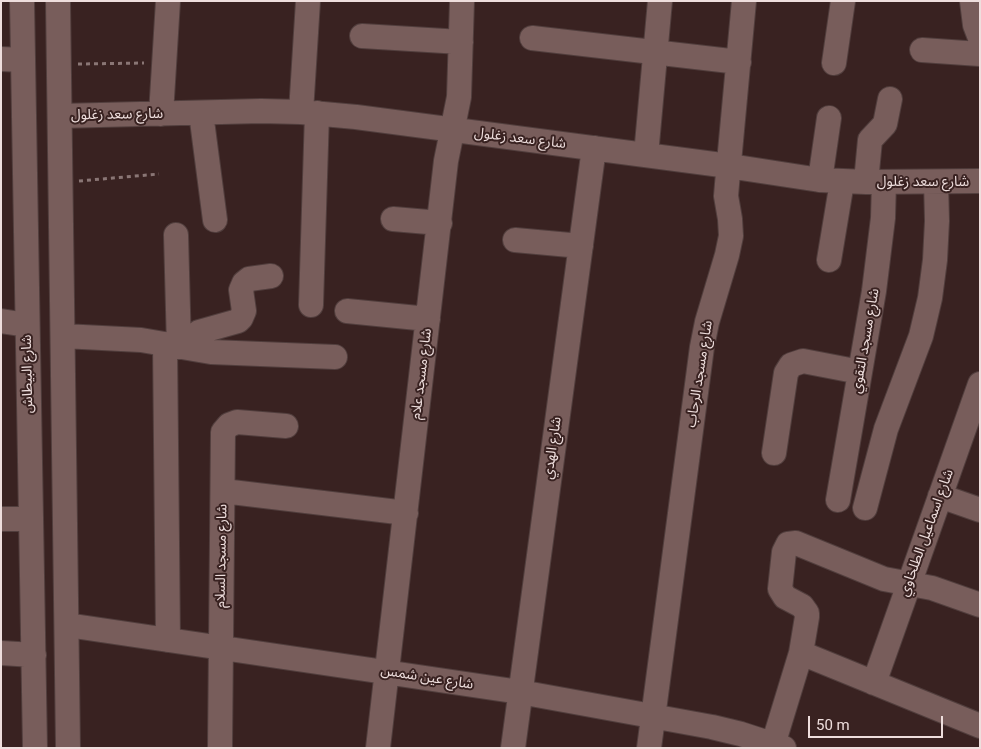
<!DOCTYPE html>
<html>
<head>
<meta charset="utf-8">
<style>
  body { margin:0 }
  #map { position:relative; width:981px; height:749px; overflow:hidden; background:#392221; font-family:Roboto,sans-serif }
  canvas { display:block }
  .frame { position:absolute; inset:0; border:2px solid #eededd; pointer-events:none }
  .scale { position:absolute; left:808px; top:716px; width:135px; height:22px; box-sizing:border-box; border:2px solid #eededd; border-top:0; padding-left:6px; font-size:15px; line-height:18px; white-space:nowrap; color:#eededd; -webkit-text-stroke:4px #392221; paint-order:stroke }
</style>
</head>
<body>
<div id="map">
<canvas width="981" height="749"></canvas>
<div class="frame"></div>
<div class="scale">50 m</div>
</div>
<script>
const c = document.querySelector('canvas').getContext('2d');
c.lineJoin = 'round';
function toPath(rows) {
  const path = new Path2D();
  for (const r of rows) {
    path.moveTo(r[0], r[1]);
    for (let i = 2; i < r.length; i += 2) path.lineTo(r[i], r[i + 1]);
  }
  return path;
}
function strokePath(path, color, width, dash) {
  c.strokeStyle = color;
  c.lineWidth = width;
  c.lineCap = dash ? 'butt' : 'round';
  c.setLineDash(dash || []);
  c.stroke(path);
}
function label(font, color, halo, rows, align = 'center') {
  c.font = font + ' Roboto,"Noto Sans Arabic",sans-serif';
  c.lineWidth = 4;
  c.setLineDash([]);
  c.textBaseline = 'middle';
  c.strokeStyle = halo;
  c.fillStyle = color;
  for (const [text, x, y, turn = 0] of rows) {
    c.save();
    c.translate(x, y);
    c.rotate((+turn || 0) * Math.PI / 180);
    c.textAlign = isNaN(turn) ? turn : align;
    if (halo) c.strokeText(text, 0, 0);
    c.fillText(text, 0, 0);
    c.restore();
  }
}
const minor = toPath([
  [22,1,35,748],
  [58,1,68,748],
  [972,1,975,25,980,38],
  [362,36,461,42],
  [532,38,739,62],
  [922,50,980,54],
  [1,59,23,60],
  [834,63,843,1],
  [301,112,308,1],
  [201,113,215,220],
  [161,114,168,1],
  [60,116,261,111,301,112,356,117,729,166,820,180,866,182,980,181],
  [646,155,660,1],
  [820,180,829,118],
  [866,182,870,140,885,124,890,99],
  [393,219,440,223],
  [176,235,179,347],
  [515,240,581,246],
  [829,260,842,182],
  [311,305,317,113],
  [347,311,428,319],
  [1,321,27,325],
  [63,336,141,340,211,352,335,357],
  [165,344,168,640],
  [179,347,199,332,238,321,241,318,244,311,241,290,244,283,249,279,271,276],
  [774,453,786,373,791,365,803,361,860,372],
  [223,491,406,513],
  [940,496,980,510],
  [838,500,874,291,883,218,884,182],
  [865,508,886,429,921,336,930,298,935,260,937,221,936,182],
  [1,519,31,519],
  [67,625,520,692,712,727,741,734,784,748],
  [1,653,34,655],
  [801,653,980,726],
  [874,683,980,384],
  [220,748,223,432,229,425,237,422,286,426],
  [378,748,446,161,459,97,462,1],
  [513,748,594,148],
  [649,748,702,347,707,322,727,255,731,236,730,219,726,196,727,184,744,1],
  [772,748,801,653,807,617,807,613,802,606,785,597,780,589,784,552,788,544,796,543,884,579,932,588,980,605]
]);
strokePath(minor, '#513e3d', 26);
strokePath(toPath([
  [78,64,144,63],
  [79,181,159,174]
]), '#8a7675', 3, [4, 4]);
strokePath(minor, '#785d5b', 24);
label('14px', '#eededd', '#392221', [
  ["شارع سعد زغلول",117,115,-1],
  ["شارع سعد زغلول",520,139,7],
  ["شارع سعد زغلول",923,182],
  ["شارع مسجد التقوي",866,341,-80],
  ["شارع البيطاش",28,374,-91],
  ["شارع مسجد علام",422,374,-83],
  ["شارع مسجد الرحاب",700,374,-81],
  ["شارع الهدي",553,448,-82],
  ["شارع اسماعيل الطلخاوي",927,533,-70],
  ["شارع مسجد السلام",222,556,-89],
  ["شارع عين شمس",427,678,9]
]);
</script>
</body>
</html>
